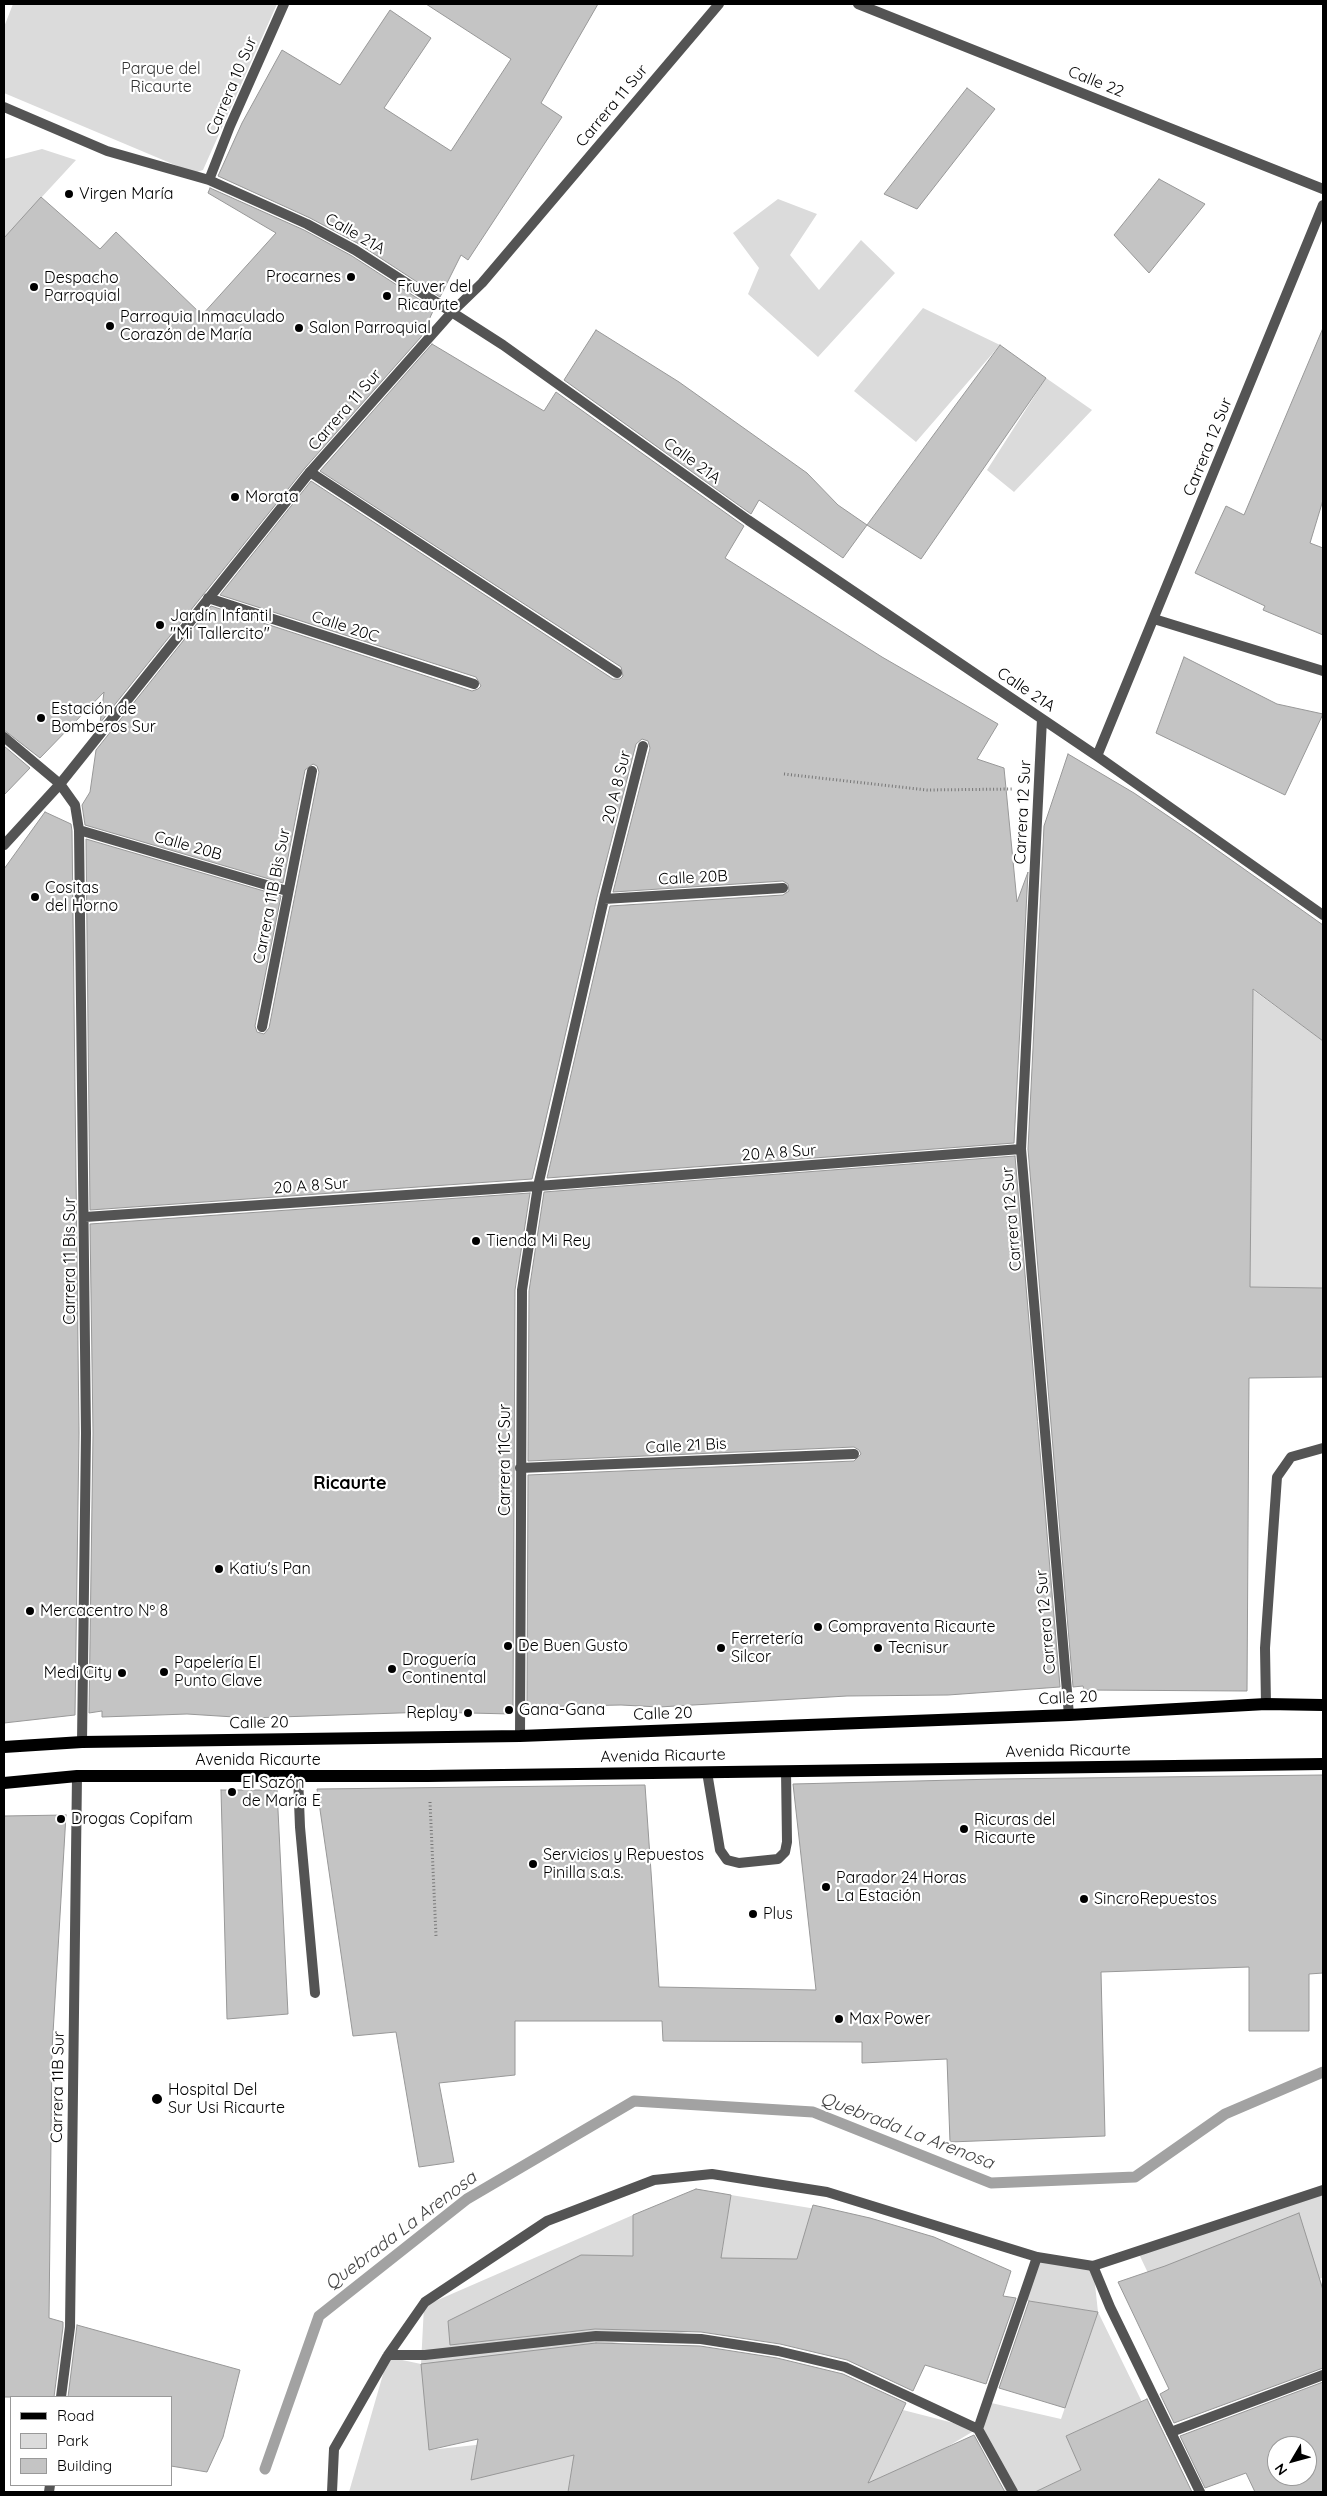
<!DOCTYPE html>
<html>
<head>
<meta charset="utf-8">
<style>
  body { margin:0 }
  #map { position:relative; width:1327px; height:2496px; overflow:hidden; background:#fff; font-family:Quicksand,sans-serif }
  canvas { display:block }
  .frame { position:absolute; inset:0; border:5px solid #000; pointer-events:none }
  .legend { position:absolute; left:10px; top:2396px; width:162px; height:90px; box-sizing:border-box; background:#fff; border:1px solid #999; margin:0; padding:6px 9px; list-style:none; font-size:15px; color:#000 }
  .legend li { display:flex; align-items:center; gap:10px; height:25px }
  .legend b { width:25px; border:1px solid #999 }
  .north { position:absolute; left:1267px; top:2436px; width:50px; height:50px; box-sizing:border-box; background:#fff; border:1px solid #999; border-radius:50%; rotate:233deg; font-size:14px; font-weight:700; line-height:20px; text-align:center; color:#000 }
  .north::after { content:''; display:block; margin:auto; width:18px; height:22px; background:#000; clip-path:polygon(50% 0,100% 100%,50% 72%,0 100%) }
</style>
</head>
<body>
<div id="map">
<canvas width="1327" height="2496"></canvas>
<div class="frame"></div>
<ul class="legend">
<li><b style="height:6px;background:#000"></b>Road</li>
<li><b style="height:14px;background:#dbdbdb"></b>Park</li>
<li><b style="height:14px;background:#c4c4c4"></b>Building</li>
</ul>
<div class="north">N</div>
</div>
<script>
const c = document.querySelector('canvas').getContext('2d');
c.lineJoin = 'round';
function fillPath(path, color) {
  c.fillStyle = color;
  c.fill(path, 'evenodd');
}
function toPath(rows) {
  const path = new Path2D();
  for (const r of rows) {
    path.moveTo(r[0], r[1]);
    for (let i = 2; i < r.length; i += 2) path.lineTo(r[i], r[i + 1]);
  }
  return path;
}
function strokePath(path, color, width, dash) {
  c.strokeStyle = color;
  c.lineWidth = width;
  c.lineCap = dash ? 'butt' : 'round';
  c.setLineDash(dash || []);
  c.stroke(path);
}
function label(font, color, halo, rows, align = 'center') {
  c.font = font + ' Quicksand,sans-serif';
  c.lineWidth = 4.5;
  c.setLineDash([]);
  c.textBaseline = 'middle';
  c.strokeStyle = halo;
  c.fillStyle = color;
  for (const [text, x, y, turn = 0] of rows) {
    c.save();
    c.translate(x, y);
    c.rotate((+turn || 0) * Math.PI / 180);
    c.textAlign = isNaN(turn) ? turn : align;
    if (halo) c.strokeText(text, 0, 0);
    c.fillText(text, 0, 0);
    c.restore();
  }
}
fillPath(toPath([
  [13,4,277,4,203,170,194,173,4,93,4,27],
  [42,149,76,160,4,238,4,159],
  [778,199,817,214,790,255,819,290,861,240,895,273,818,357,748,294,759,268,733,233],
  [923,308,1000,345,916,442,854,391],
  [1046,378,1092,410,1014,492,987,470],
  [1253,990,1323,1041,1323,1288,1250,1287],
  [1323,2190,1323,2277,1320,2279,1323,2288,1323,2340,1308,2345,1175,2330,1138,2252],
  [731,2195,871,2218,854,2290,757,2322,591,2346,429,2450,578,2434,568,2492,349,2492,388,2357,421,2364,424,2306,633,2215,722,2253],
  [1037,2257,1093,2266,1098,2312,1142,2402,1066,2436,1158,2437,1185,2492,1091,2492,1081,2470,1035,2492,1006,2492,977,2429,942,2450,921,2492,863,2492,903,2410,977,2429,987,2402,1061,2419,1098,2312,1022,2300]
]), '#dbdbdb');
strokePath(toPath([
  [265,2469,319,2316,467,2199,634,2101,813,2112,991,2183,1135,2177,1225,2114,1323,2072]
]), '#a2a2a2', 11);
const building = toPath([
  [426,4,598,4,541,103,562,117,468,260,461,255,440,297,359,244,310,218,218,176,242,123,282,50,340,85,390,10,431,38,384,108,451,151,511,59,426,4],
  [967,88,995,109,917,209,884,194,967,88],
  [1159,179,1205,204,1149,273,1114,235,1159,179],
  [210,188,304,230,352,256,434,309,421,337,305,468,100,723,104,692,40,758,4,730,4,238,41,197,100,249,116,232,202,315,276,233,208,193,210,188],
  [1323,328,1323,500,1310,543,1323,548,1323,635,1263,610,1265,606,1195,573,1226,506,1244,515,1323,328],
  [596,330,679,382,807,473,838,505,867,525,843,558,759,500,751,514,564,380,596,330],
  [432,344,544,411,556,392,744,526,725,558,882,657,998,724,977,759,1004,768,1017,902,1028,872,1014,1143,547,1178,610,906,783,895,789,891,788,884,783,881,613,892,650,748,648,741,642,739,636,744,597,897,532,1179,90,1210,86,839,281,896,255,1026,257,1032,264,1034,269,1028,319,772,317,766,313,764,305,770,283,883,85,825,82,805,90,792,96,750,211,606,472,691,478,689,481,686,476,677,220,595,311,481,613,679,620,679,623,676,621,667,320,471,432,344],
  [1000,345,1046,378,921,559,867,525,1000,345],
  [1184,657,1277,704,1323,714,1285,795,1156,733,1184,657],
  [4,746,30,768,4,795,4,746],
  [1068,754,1134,793,1196,835,1323,925,1323,1041,1253,989,1250,1287,1323,1288,1323,1377,1249,1378,1247,1691,1084,1690,1083,1686,1073,1687,1028,1149,1044,826,1068,754],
  [45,812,71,824,72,831,79,1433,75,1715,4,1723,4,869,45,812],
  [1015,1156,1060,1687,948,1695,847,1696,659,1707,621,1705,527,1707,528,1475,854,1461,861,1454,859,1450,854,1447,528,1461,529,1291,544,1192,1015,1156],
  [530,1193,515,1290,513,1707,511,1707,511,1714,428,1712,250,1718,187,1714,102,1717,102,1711,89,1713,93,1433,90,1224,530,1193],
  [1323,1775,1323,1973,1309,1974,1309,2031,1249,2031,1249,1967,1101,1972,1105,2136,950,2142,947,2059,862,2063,862,2042,663,2041,662,2021,515,2021,515,2075,439,2083,454,2162,419,2167,396,2032,353,2036,317,1789,645,1785,659,1987,816,1990,793,1784,997,1779,1323,1775],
  [221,1790,277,1790,288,2014,227,2019,221,1790],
  [66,1815,52,2050,49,2318,63,2322,63,2327,54,2397,4,2397,4,1816,66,1815],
  [696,2189,731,2195,721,2258,797,2259,813,2205,870,2218,934,2237,1011,2271,1003,2296,1016,2298,986,2384,925,2365,913,2391,847,2360,780,2344,701,2332,595,2329,450,2345,448,2321,581,2255,633,2256,633,2215,696,2189],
  [1299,2213,1323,2290,1323,2368,1174,2423,1160,2394,1169,2389,1118,2282,1165,2266,1299,2213],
  [1029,2301,1098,2312,1065,2408,999,2388,1029,2301],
  [77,2325,240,2370,223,2437,207,2472,171,2466,171,2397,68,2397,77,2325],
  [596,2343,700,2346,777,2358,843,2374,906,2403,868,2483,974,2435,1005,2492,568,2492,574,2455,471,2480,478,2439,429,2450,421,2364,596,2343],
  [1323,2382,1323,2492,1255,2492,1246,2473,1205,2488,1180,2436,1323,2382],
  [1277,2446,1307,2446,1307,2476,1277,2476,1277,2446],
  [1147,2399,1192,2492,1035,2492,1081,2470,1066,2436,1147,2399]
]);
fillPath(building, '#c4c4c4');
strokePath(building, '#989898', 1);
strokePath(toPath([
  [784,774,927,790,1014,789],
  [430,1802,436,1936]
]), '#767676', 3, [1, 2.5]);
strokePath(toPath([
  [310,472,617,673],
  [1266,1704,1265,1648,1277,1477,1291,1457,1323,1448],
  [707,1772,720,1850,727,1860,739,1863,778,1859,785,1852,787,1842,786,1771],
  [298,1776,300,1827,315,1993],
  [388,2355,425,2355,596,2336,701,2339,778,2351,845,2367,978,2429,1013,2492],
  [978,2429,1037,2257],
  [1171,2432,1323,2375],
  [332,2492,334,2449,388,2355,425,2302,547,2221,654,2180,712,2174,827,2192,1037,2257,1093,2266,1323,2190]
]), '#545454', 10);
strokePath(toPath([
  [858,4,1323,189],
  [4,107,107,151,209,180,307,224,355,250,503,345,748,520,1097,756,1323,915],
  [209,180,230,126,284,4],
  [208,598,474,684],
  [1154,619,1323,671],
  [1042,719,1021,1149,1069,1715],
  [4,737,60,784,75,805,79,830,86,1433,82,1742],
  [1097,756,1323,205],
  [79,830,287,891],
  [4,845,60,784,310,472,452,312,482,283,719,4],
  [604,899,783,888],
  [262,1027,312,771],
  [85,1217,538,1186,1021,1149],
  [520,1468,854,1454],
  [520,1736,522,1290,538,1186,604,899,643,746],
  [1093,2266,1110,2307,1200,2492],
  [61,2397,70,2327,77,1776],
  [49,2492,50,2485]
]), '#545454', 10);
strokePath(toPath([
  [4,1747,82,1742,520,1736,1069,1715,1266,1704,1323,1705],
  [4,1783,77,1776,428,1776,1323,1764]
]), '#000', 12);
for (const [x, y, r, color] of [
  [69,194,5,"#000"],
  [351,277,5,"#000"],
  [34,287,5,"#000"],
  [387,296,5,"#000"],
  [110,326,5,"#000"],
  [299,328,5,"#000"],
  [235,497,5,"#000"],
  [160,625,5,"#000"],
  [41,718,5,"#000"],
  [35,897,5,"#000"],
  [476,1241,5,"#000"],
  [219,1569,5,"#000"],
  [30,1611,5,"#000"],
  [818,1627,5,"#000"],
  [508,1646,5,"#000"],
  [721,1648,5,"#000"],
  [878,1648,5,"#000"],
  [392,1669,5,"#000"],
  [164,1672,5,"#000"],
  [122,1673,5,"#000"],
  [509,1710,5,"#000"],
  [468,1713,5,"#000"],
  [232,1792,5,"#000"],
  [61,1819,5,"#000"],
  [964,1829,5,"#000"],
  [533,1864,5,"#000"],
  [826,1887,5,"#000"],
  [1084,1899,5,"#000"],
  [753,1914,5,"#000"],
  [839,2019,5,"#000"],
  [157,2099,6,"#000"]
]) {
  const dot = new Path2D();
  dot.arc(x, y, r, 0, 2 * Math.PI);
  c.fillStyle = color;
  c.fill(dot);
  strokePath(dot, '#fff', 2);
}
label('16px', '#323232', '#fff', [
  ["Parque del",161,69],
  ["Ricaurte",161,87]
]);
label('16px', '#000', '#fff', [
  ["Calle 22",1096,82,22],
  ["Carrera 10 Sur",232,86,-67],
  ["Carrera 11 Sur",612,106,-50],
  ["Calle 21A",355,234,30],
  ["Carrera 11 Sur",345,410,-49],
  ["Carrera 12 Sur",1208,447,-68],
  ["Calle 21A",692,461,36],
  ["Calle 20C",345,627,18],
  ["Calle 21A",1026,690,34],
  ["20 A 8 Sur",617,787,-76],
  ["Carrera 12 Sur",1023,812,-87],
  ["Calle 20B",188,846,16],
  ["Calle 20B",693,878,-3],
  ["Carrera 11B Bis Sur",272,896,-79],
  ["20 A 8 Sur",779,1153,-4],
  ["20 A 8 Sur",311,1186,-4],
  ["Carrera 12 Sur",1012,1219,-95],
  ["Carrera 11 Bis Sur",70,1261,-90],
  ["Calle 21 Bis",686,1446,-3],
  ["Carrera 11C Sur",505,1460,-90],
  ["Carrera 12 Sur",1046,1622,-95],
  ["Calle 20",1068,1698,-3],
  ["Calle 20",663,1714,-2],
  ["Calle 20",259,1723,-1],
  ["Avenida Ricaurte",1068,1751,-1],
  ["Avenida Ricaurte",663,1756,-1],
  ["Avenida Ricaurte",258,1760],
  ["Carrera 11B Sur",58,2087,-89]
]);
label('16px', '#000', '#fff', [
  ["Virgen María",79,194],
  ["Procarnes",341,277,"right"],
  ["Despacho",44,278],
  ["Parroquial",44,296],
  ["Fruver del",397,287],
  ["Ricaurte",397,305],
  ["Parroquia Inmaculado",120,317],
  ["Corazón de María",120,335],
  ["Salon Parroquial",309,328],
  ["Morata",245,497],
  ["Jardín Infantil",170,616],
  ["\"Mi Tallercito\"",170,634],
  ["Estación de",51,709],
  ["Bomberos Sur",51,727],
  ["Cositas",45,888],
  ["del Horno",45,906],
  ["Tienda Mi Rey",486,1241],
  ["Katiu's Pan",229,1569],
  ["Mercacentro Nº 8",40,1611],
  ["Compraventa Ricaurte",828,1627],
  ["Ferretería",731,1639],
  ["Silcor",731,1657],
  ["De Buen Gusto",518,1646],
  ["Tecnisur",888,1648],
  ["Droguería",402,1660],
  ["Continental",402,1678],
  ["Papelería El",174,1663],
  ["Punto Clave",174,1681],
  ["Medi City",112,1673,"right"],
  ["Gana-Gana",519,1710],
  ["Replay",458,1713,"right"],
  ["El Sazón",242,1783],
  ["de María E",242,1801],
  ["Drogas Copifam",71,1819],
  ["Ricuras del",974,1820],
  ["Ricaurte",974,1838],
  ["Servicios y Repuestos",543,1855],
  ["Pinilla s.a.s.",543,1873],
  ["Parador 24 Horas",836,1878],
  ["La Estación",836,1896],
  ["SincroRepuestos",1094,1899],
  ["Plus",763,1914],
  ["Max Power",849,2019],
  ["Hospital Del",168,2090],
  ["Sur Usi Ricaurte",168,2108]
], 'left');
label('bold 18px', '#000', '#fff', [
  ["Ricaurte",350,1484]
]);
label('italic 18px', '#434343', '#fff', [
  ["Quebrada La Arenosa",907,2131,21],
  ["Quebrada La Arenosa",401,2231,-37]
]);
</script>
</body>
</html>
